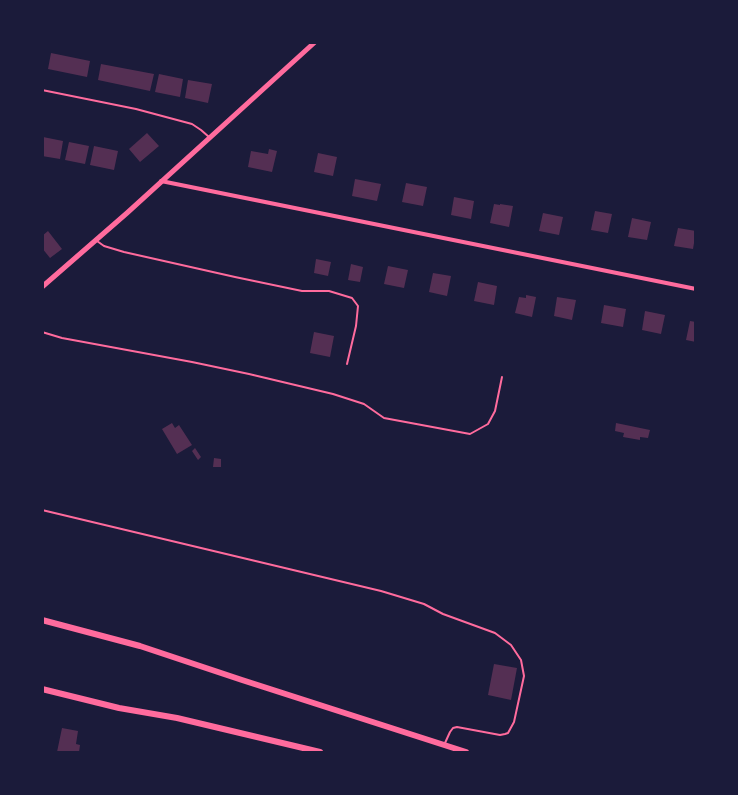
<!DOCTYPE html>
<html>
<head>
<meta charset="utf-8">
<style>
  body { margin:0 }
  #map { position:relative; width:738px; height:795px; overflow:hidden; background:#1b1b3a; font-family:Spectral,serif }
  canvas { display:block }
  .frame { position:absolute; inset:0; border:44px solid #1b1b3a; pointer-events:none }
</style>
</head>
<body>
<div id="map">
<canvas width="738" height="795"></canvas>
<div class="frame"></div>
</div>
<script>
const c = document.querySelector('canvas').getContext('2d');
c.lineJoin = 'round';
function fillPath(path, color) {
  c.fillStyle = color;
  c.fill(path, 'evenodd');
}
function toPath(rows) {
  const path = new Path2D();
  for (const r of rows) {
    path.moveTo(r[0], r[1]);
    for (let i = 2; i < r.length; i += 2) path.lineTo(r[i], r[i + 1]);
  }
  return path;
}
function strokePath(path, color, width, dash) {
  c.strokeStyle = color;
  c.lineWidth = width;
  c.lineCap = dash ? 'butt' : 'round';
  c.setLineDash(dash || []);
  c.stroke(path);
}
fillPath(toPath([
  [51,53,90,61,87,77,48,69],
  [101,64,154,74,150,91,98,80],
  [159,74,183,79,180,97,155,92],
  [188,80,212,84,208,103,185,98],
  [147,133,159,146,140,162,129,149],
  [43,137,63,141,60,159,42,156],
  [69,142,89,146,85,164,65,160],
  [94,146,118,151,114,170,90,165],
  [269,149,277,151,272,172,248,167,251,151,268,154],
  [318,153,337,157,333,176,314,172],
  [355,179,381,184,377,201,352,196],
  [406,183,427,187,423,206,402,202],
  [454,197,474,201,471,219,451,215],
  [494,204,500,205,500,204,513,206,509,227,490,223],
  [595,211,612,214,608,233,591,230],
  [543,213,563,217,559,235,539,231],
  [632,218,651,222,647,240,628,237],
  [678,228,696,231,693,249,674,246],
  [48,231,62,249,50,258,42,248,42,236],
  [316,259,331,262,328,276,314,273],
  [351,264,363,267,360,282,348,280],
  [388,266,408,270,404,288,384,284],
  [433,273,451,276,447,296,429,292],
  [478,282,497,286,494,305,474,301],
  [526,295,536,297,532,317,515,313,519,297,526,298],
  [557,297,576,300,572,320,554,316],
  [604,305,626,309,623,327,601,323],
  [645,311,665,315,661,334,642,330],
  [690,321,696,322,696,342,686,340],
  [314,332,334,336,330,357,310,353],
  [172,423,175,428,179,425,192,445,177,454,162,429],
  [616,423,650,430,648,438,640,437,640,440,623,437,624,433,615,431],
  [195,448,201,457,198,460,192,451],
  [214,458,221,459,221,467,213,467],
  [494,664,517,668,511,700,488,695],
  [62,728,78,731,76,744,80,745,79,752,75,751,74,752,57,752]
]), '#542f53');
strokePath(toPath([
  [42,90,136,109,192,124,201,130,209,137],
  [97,241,104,246,124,252,235,277,302,291,329,291,352,298,358,306,356,326,347,364],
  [42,332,62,338,192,362,249,374,333,394,364,404,384,418,470,434,488,424,495,411,502,377],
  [42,510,381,591,424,604,443,614,495,633,511,645,521,660,524,676,514,722,508,733,505,734,500,735,457,727,453,728,450,732,445,743]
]), '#ff6b9d', 2);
strokePath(toPath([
  [161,181,696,289]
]), '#ff6b9d', 4);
strokePath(toPath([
  [42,287,127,213,315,42]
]), '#ff6b9d', 5);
strokePath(toPath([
  [42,620,140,646,242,680,466,752],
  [42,689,119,708,177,718,320,752]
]), '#ff6b9d', 6);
</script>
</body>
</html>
